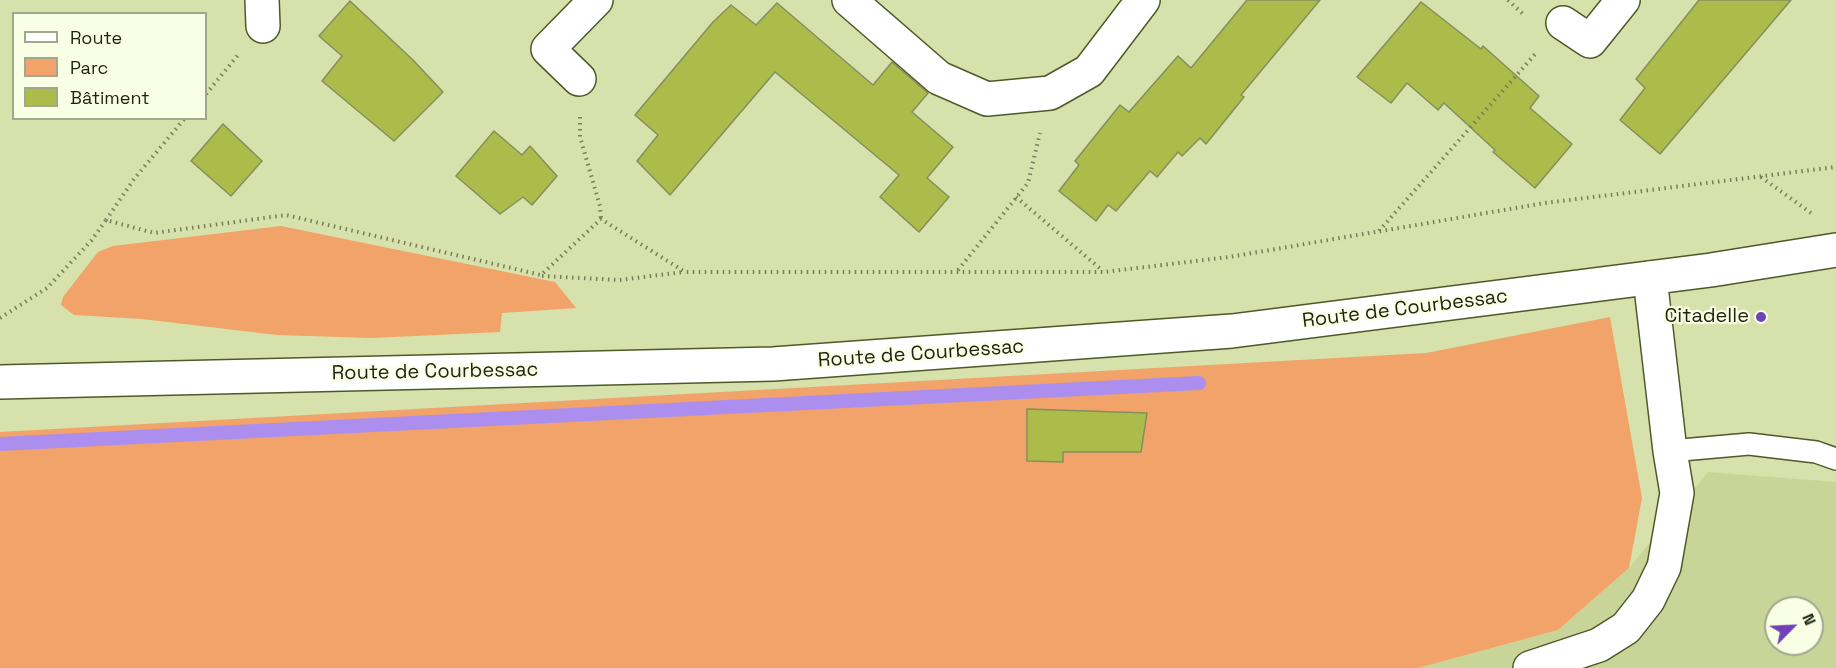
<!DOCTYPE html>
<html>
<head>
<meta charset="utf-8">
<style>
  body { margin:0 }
  #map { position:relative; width:1836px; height:668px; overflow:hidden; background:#d6e1ab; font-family:"Space Grotesk",sans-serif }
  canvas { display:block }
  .legend { position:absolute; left:12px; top:12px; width:195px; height:108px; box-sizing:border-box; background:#f9ffe4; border:2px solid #a2a78e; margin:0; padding:8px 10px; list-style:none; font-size:18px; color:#1f230e }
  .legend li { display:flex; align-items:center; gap:12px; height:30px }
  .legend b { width:30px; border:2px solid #a2a78e }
  .north { position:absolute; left:1764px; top:596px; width:60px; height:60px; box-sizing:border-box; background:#f9ffe4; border:2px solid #a2a78e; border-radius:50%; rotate:66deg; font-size:16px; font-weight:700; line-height:24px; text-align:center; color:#1f230e }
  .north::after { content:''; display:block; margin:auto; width:21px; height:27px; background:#7042ba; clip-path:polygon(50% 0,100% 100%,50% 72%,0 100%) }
</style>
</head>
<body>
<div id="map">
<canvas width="1836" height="668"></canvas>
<ul class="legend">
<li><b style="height:8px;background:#fff"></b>Route</li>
<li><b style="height:16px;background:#f1a369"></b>Parc</li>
<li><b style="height:16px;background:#abbc4b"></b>Bâtiment</li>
</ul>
<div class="north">N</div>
</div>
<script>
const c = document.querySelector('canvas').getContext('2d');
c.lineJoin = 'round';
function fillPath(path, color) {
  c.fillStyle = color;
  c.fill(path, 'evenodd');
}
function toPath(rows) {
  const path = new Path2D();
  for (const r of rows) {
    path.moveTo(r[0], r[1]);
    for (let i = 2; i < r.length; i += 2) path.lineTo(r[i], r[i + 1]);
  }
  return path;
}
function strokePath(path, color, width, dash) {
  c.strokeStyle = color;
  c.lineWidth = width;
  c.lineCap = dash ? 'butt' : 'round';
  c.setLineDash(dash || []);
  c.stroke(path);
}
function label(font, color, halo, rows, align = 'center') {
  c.font = font + ' "Space Grotesk",sans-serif';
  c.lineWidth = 4.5;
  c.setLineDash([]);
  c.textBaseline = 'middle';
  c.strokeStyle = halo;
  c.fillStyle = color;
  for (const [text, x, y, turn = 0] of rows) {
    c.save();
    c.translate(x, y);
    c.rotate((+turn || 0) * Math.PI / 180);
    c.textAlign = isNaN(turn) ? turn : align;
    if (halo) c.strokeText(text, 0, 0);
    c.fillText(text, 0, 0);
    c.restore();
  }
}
fillPath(toPath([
  [1708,472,1836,482,1836,668,1418,668,1558,630,1629,568],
  [1776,608,1812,608,1812,644,1776,644]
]), '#c9d598');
fillPath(toPath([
  [281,226,555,282,576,308,502,313,500,332,372,338,277,335,142,319,74,315,61,305,63,297,98,252,113,246],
  [1610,317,1642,498,1629,568,1558,630,1418,668,0,668,0,432,1426,353]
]), '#f1a369');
strokePath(toPath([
  [0,444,1199,383]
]), '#ac8eee', 14);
const building = toPath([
  [1247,0,1320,0,1241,95,1244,97,1206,144,1200,138,1182,156,1178,152,1157,177,1150,171,1116,211,1108,205,1096,221,1059,191,1079,165,1075,161,1120,105,1129,112,1178,56,1191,68,1247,0],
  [1699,0,1791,0,1660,154,1620,120,1645,88,1636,79,1699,0],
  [350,1,413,60,443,92,394,141,322,81,342,56,319,36,350,1],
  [1421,2,1481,49,1483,46,1539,96,1530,108,1572,144,1535,188,1493,152,1495,150,1444,103,1438,110,1407,83,1391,103,1357,77,1421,2],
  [777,3,873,85,892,62,928,93,912,112,953,147,927,178,949,197,919,232,880,197,899,175,775,72,670,195,637,161,658,135,635,115,713,22,731,5,756,25,777,3],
  [223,124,262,161,231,196,191,161,223,124],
  [494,131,522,155,530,146,557,176,532,205,523,197,500,214,456,176,494,131],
  [1027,409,1147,413,1141,452,1063,452,1063,462,1027,461,1027,409]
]);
fillPath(building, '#abbc4b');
strokePath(building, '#858e5c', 1.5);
const lane = toPath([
  [1670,451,1749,444,1816,452,1836,459]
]);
const street = toPath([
  [262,0,263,26],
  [849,0,939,78,987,99,1050,93,1089,71,1143,0],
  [1563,23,1590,41,1623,0],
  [579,79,548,49,596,0],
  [1530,668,1599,645,1626,628,1648,600,1664,567,1677,493,1670,451,1650,278]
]);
const secondary = toPath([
  [0,382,773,364,1232,331,1711,270,1836,250]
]);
strokePath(lane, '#505828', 24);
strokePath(street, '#505828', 36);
strokePath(secondary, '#505828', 36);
strokePath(toPath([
  [1508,0,1524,15],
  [206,94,238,55],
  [580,117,580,137,600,206,601,219],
  [1761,177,1811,213],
  [1016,197,1103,271],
  [106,220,134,179,185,118],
  [1379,231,1537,52],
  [958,270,1028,183,1040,133],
  [542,276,619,280,684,272],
  [0,318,47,288,91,241,106,220,154,233,286,215,541,275,601,219,685,272,1104,272,1229,257,1545,203,1836,167]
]), '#777e5a', 4, [1.5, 4.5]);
strokePath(lane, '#fff', 21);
strokePath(street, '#fff', 33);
strokePath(secondary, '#fff', 33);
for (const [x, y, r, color] of [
  [1761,317,6,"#7042ba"]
]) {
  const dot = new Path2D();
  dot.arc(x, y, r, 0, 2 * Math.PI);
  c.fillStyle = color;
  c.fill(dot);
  strokePath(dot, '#f9ffe4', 2);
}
label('20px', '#1f230e', '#f9ffe4', [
  ["Route de Courbessac",1405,309,-7],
  ["Route de Courbessac",921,354,-4],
  ["Route de Courbessac",435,372,-1]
]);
label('20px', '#1f230e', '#f9ffe4', [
  ["Citadelle",1749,317]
], 'right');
</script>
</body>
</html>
